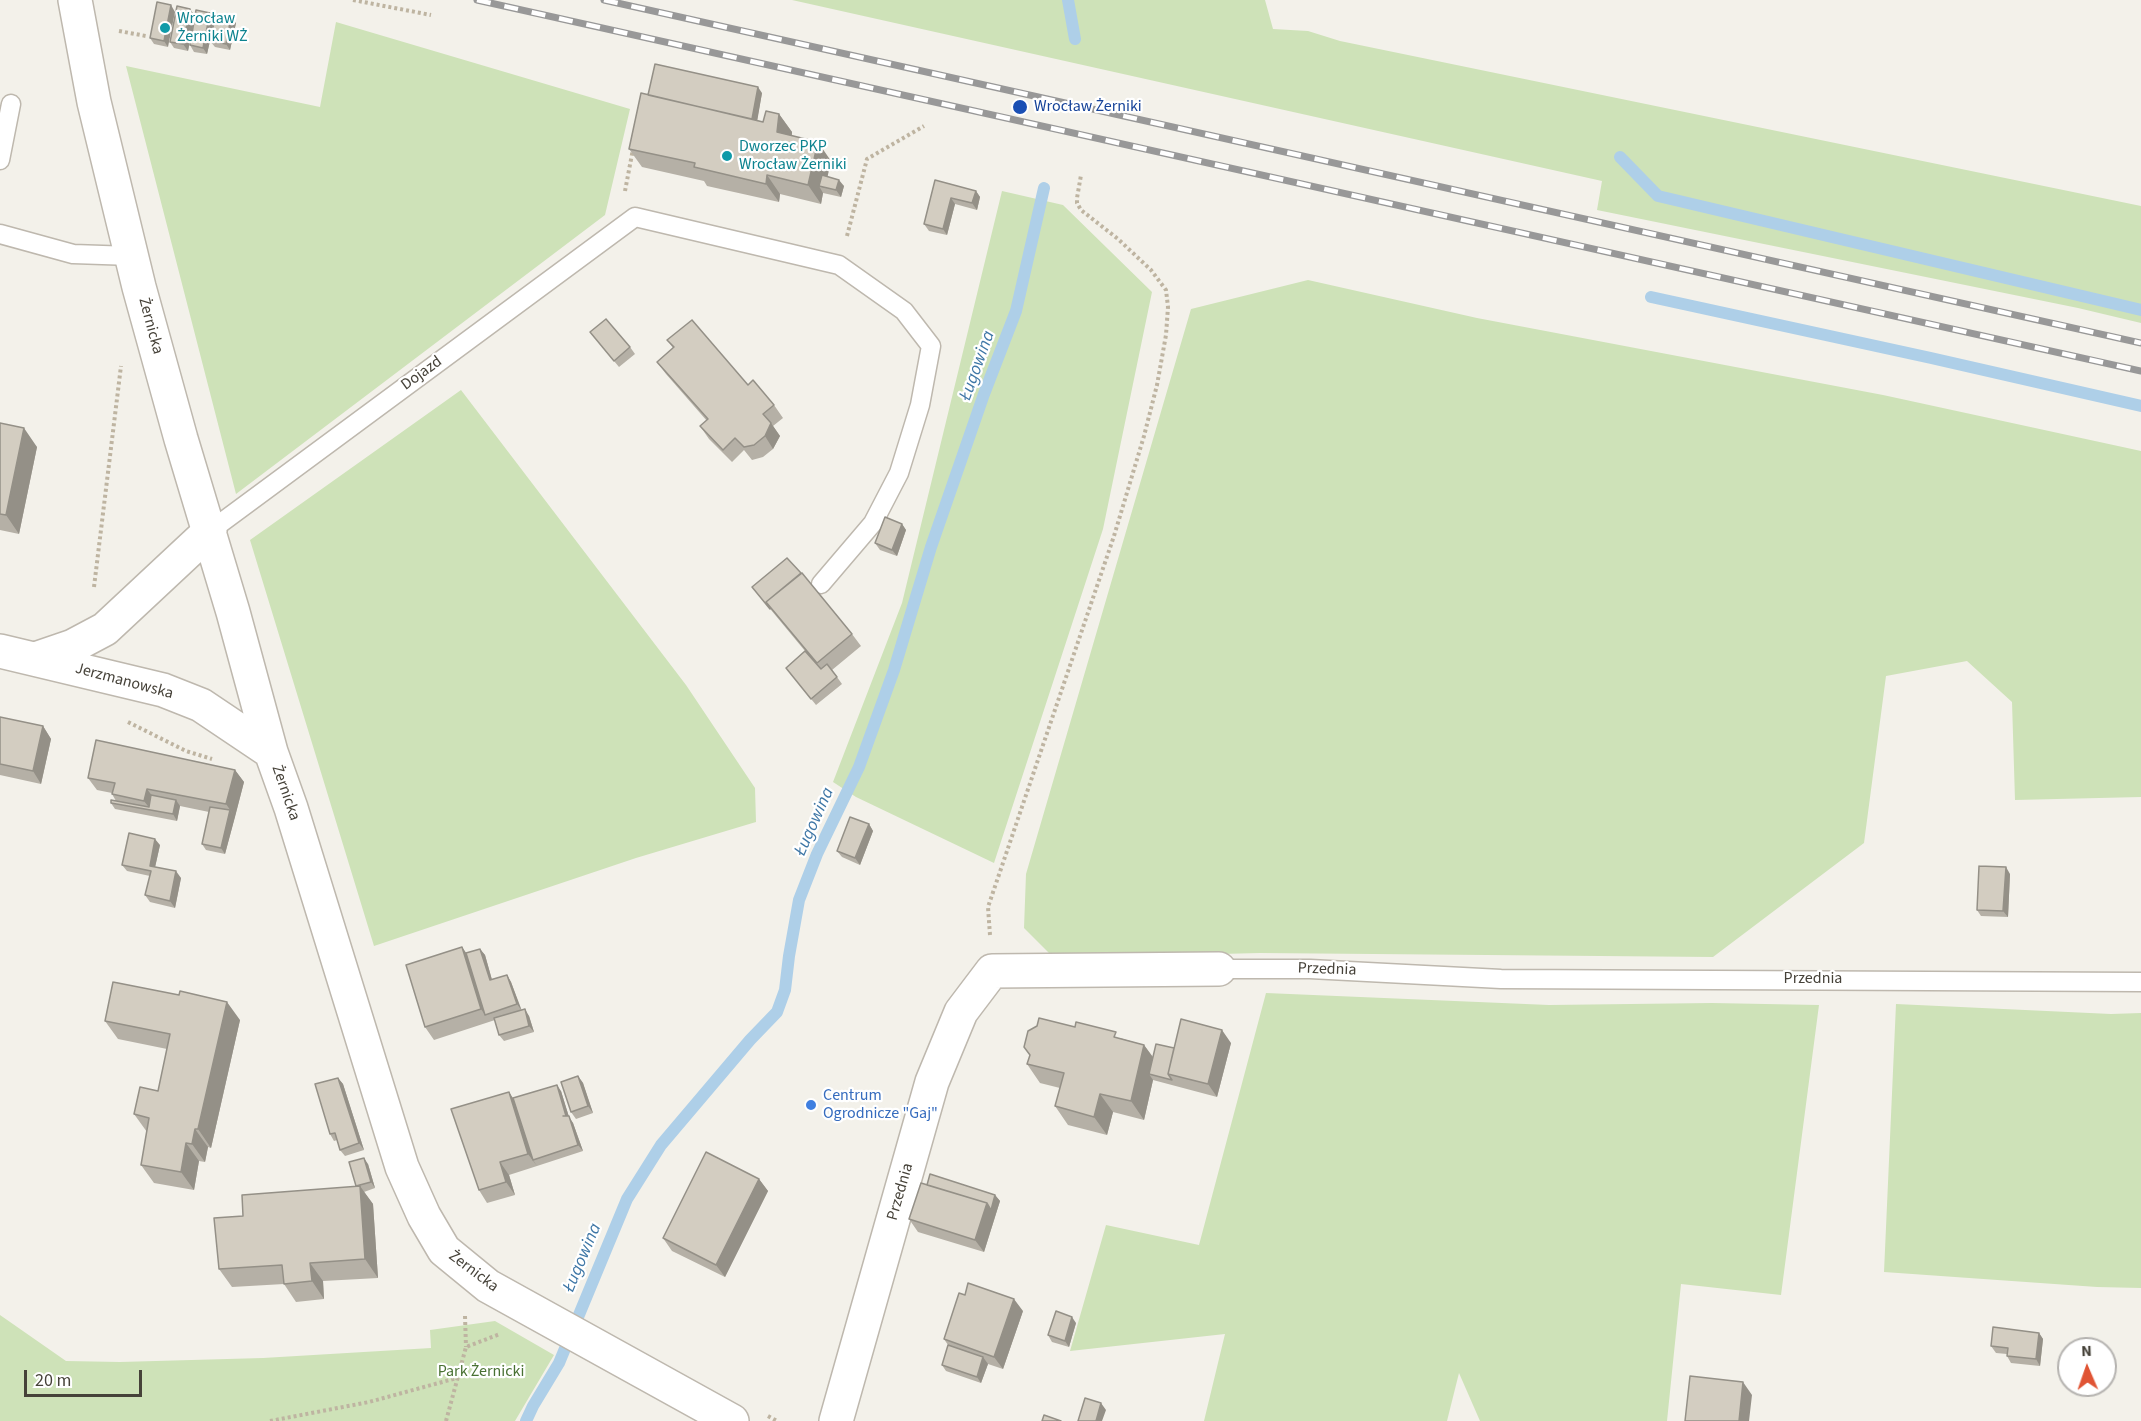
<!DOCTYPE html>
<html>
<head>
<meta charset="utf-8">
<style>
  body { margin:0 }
  #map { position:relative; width:2141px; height:1421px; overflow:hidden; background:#f3f1ea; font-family:"Source Sans 3",sans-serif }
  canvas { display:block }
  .north { position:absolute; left:2057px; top:1337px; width:60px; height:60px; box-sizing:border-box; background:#fff; border:2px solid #b5b3b0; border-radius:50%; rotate:358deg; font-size:16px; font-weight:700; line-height:24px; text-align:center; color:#464239 }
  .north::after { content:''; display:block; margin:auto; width:21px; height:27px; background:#e05434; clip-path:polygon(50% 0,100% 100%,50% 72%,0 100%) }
  .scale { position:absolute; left:24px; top:1370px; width:118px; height:27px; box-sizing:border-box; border:3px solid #464239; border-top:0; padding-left:8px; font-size:18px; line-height:21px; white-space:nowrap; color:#464239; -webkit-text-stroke:4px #fff; paint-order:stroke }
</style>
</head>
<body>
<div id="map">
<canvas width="2141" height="1421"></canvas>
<div class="north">N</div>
<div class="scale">20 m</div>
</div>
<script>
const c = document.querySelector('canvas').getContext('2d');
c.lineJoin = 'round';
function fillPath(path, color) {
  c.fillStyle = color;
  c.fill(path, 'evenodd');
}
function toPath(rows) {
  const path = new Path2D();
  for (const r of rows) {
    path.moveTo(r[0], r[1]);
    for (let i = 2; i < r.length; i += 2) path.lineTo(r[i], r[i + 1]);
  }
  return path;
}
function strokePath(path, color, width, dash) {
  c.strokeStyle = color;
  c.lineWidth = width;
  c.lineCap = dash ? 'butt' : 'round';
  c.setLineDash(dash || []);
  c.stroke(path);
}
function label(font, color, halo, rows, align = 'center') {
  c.font = font + ' "Source Sans 3",sans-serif';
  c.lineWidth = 4.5;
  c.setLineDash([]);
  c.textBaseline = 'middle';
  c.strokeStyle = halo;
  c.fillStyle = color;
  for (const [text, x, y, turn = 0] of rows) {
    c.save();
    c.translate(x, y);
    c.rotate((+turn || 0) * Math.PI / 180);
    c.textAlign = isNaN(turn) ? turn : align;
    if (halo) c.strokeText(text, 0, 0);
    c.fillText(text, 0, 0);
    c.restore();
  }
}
fillPath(toPath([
  [792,0,1265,0,1273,29,1308,31,1340,41,2141,206,2141,323,2078,308,1597,210,1602,181],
  [336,22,630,109,605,215,236,494,126,66,320,107],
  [1002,191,1063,205,1152,292,1103,529,994,863,856,797,833,782,902,603],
  [1308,280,1477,318,1883,395,2141,451,2141,797,2015,800,2012,702,1967,661,1886,676,1864,843,1713,957,1260,953,1140,956,1050,954,1024,928,1026,874,1191,309],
  [461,390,686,685,755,788,756,822,636,858,374,946,250,540],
  [1266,993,1549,1005,1712,1003,1819,1005,1781,1295,1681,1284,1667,1421,1480,1421,1459,1373,1447,1421,1204,1421,1225,1334,1070,1351,1106,1225,1199,1245],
  [1896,1004,2111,1014,2141,1013,2141,1288,2097,1287,1884,1272],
  [0,1315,66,1361,120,1362,263,1358,431,1348,430,1330,495,1321,554,1355,515,1421,0,1421]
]), '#cee2b8');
strokePath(toPath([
  [1068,0,1075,39],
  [1620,157,1658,196,2141,310],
  [1651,297,1931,358,2141,406],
  [526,1421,533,1406,559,1363,627,1199,661,1145,750,1040,777,1012,785,990,789,956,799,900,817,854,859,767,894,670,931,547,984,394,1016,311,1044,188]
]), '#aecfe8', 12);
const service = toPath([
  [0,160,11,104],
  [0,234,73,254,132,256],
  [210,531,635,217,839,265,904,311,931,346,920,405,899,473,873,523,821,584],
  [1219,969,1310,969,1501,979,2141,982]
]);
const minor = toPath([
  [836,1421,932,1082,961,1012,992,971,1219,969]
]);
const tertiary = toPath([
  [75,0,94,102,139,287,181,439,233,612,271,752,291,808,402,1167,424,1216,444,1250,488,1286,732,1421],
  [0,651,163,690,201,705,271,752],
  [35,659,73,646,105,629,210,531]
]);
strokePath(service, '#beb8ae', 21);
strokePath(minor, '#beb8ae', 36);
strokePath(tertiary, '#beb8ae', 36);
strokePath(toPath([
  [353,0,431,15],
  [119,31,146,36],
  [625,191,633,149],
  [847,236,867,159,924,126],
  [94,587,121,366],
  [128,722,186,751,212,759],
  [990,935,988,907,1114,536,1144,436,1157,385,1166,335,1168,307,1166,290,1151,270,1118,239,1081,210,1077,203,1077,198,1081,175],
  [465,1316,466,1347],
  [768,1416,777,1421],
  [270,1421,369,1402,457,1378],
  [446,1421,466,1347,500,1334]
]), '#beb4a1', 4, [3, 3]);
strokePath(service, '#fff', 18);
strokePath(minor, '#fff', 33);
strokePath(tertiary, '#fff', 33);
const rail = toPath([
  [477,0,2141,371],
  [604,0,2141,343]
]);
strokePath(rail, '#989898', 7);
strokePath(rail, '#fff', 4.5, [14]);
fillPath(toPath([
  [157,2,168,47,154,44,150,38],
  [195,16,188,51,174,48,170,42],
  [236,23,230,50,215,47,210,41,207,54,194,52,190,45],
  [762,93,757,120,763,122,779,114,792,132,792,136,831,161,827,177,844,186,841,197,823,193,821,204,780,194,779,202,707,186,704,181,642,167,629,149,648,95],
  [935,180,976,191,980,197,977,210,955,204,947,235,929,231,924,224],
  [590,332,630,347,635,354,619,367],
  [667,340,748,385,774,405,783,418,773,426,780,436,773,449,763,457,752,460,744,450,732,462,709,439,700,426,707,421,666,374,657,362,673,348],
  [0,423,37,447,19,534,0,530],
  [902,524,906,530,897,556,880,550,875,543],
  [752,587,852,634,861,646,832,670,842,684,816,705,786,668,805,651],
  [0,717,43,726,51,739,41,784,0,775],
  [235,770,244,782,225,854,206,850,202,844,209,812,180,806,177,821,115,809,111,803,116,801,112,794,112,793,97,790,88,778],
  [869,824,873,831,860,865,842,857,837,851],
  [160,845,155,867,181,878,175,908,150,902,145,895,150,876,127,871,122,865],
  [2010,874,2008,917,1981,916,1977,910],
  [462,947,466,953,480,949,485,955,492,980,507,975,511,982,521,1010,529,1016,534,1032,504,1041,499,1035,495,1020,434,1040,425,1027],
  [240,1020,211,1148,208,1147,205,1162,199,1161,194,1190,154,1183,141,1165,147,1132,134,1114,158,1091,167,1049,118,1039,105,1021],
  [1120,1038,1144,1045,1153,1057,1174,1048,1231,1043,1217,1097,1153,1080,1144,1120,1113,1112,1107,1135,1068,1125,1055,1106,1060,1088,1040,1083,1027,1064],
  [578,1076,583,1083,593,1113,576,1119,571,1112],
  [338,1078,343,1084,364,1150,345,1156,340,1150,337,1140,334,1141,330,1134],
  [561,1091,569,1117,573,1123,583,1151,537,1166,509,1175,515,1195,487,1203,479,1190,509,1092,513,1098],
  [368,1164,375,1188,364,1192,373,1204,378,1278,323,1281,324,1299,296,1302,284,1284,232,1287,219,1269,243,1216,356,1186],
  [759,1179,768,1191,725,1277,672,1251,663,1238],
  [927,1185,995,1195,1000,1201,984,1252,918,1232,909,1219],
  [1023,1311,1003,1369,988,1364,981,1383,946,1371,942,1365,948,1345,944,1339],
  [1076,1323,1069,1347,1052,1342,1048,1335],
  [2039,1333,2043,1339,2040,1366,2011,1363,2007,1356,2007,1354,1996,1353,1991,1346]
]), '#b5b0a6');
fillPath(toPath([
  [171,5,175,12,168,47,164,41],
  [190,9,195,16,188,51,183,44],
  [210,13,215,19,207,54,203,48],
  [231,17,236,23,230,50,226,44],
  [758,87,762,93,756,128,751,121],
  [779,114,792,132,790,151,777,132],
  [818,142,831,161,825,188,819,186,823,193,821,204,808,185],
  [767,175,780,194,779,202,766,184],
  [839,180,844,186,841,197,836,190],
  [976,191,980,197,977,210,972,203],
  [951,198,955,204,947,235,943,229],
  [771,423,780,436,773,449,765,436],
  [24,428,37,447,19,534,6,515],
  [902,524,906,530,897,556,892,550],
  [43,726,51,739,41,784,33,771],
  [235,770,244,782,235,817,226,804],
  [147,789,156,801,151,810,144,801],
  [176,800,180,806,177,821,173,814],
  [230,810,235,817,225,854,221,848],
  [869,824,873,831,860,865,855,858],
  [155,839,160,845,154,872,150,866],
  [2006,867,2010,874,2008,917,2003,911],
  [176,871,181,878,175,908,170,901],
  [462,947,471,960,485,1015,481,1009],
  [480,949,485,955,494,987,490,980],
  [507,975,511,982,522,1011,517,1004],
  [227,1002,240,1020,211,1148,198,1129],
  [525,1009,529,1016,534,1032,529,1026],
  [1222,1030,1231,1043,1217,1097,1208,1084],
  [1144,1045,1157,1063,1149,1074,1153,1080,1144,1120,1131,1101],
  [578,1076,583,1083,593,1113,588,1106],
  [338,1078,343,1084,364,1150,359,1143],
  [557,1085,561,1091,569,1117,573,1123,583,1151,578,1145,566,1116],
  [509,1092,517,1105,533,1160,537,1166,528,1154],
  [1100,1094,1113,1112,1107,1135,1094,1117],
  [195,1129,208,1147,205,1162,192,1144],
  [186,1143,199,1161,194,1190,181,1172],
  [364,1158,368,1164,375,1188,371,1182],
  [500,1162,509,1175,515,1195,506,1182],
  [759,1179,768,1191,725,1277,716,1265],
  [360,1186,373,1204,378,1278,365,1259],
  [995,1195,1000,1201,984,1252,975,1240,987,1203],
  [310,1263,323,1281,324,1299,312,1281],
  [1014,1299,1023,1311,1003,1369,994,1357],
  [1072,1317,1076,1323,1069,1347,1065,1341],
  [2039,1333,2043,1339,2040,1366,2036,1359],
  [983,1357,988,1364,981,1383,977,1377],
  [1743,1382,1752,1395,1749,1421,1739,1421],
  [1101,1403,1106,1410,1102,1421,1096,1421]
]), '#949087');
const building = toPath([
  [157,2,171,5,164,41,150,38,157,2],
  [177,6,190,9,183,44,170,42,177,6],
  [196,10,210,13,203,48,190,45,196,10],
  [216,14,231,17,226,44,210,41,216,14],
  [655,64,758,87,752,119,648,95,655,64],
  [641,93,763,122,766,111,779,114,777,132,818,142,808,185,767,175,766,184,694,167,695,163,629,149,641,93],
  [822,175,839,180,836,190,819,186,822,175],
  [935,180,976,191,972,203,951,198,943,229,924,224,935,180],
  [606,319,630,347,614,361,590,332,606,319],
  [692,320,748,385,753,380,774,405,763,414,771,423,765,436,754,445,744,447,735,438,723,450,700,426,708,419,657,362,674,347,667,340,692,320],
  [0,423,24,428,6,515,0,514,0,423],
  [885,517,902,524,892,550,875,543,885,517],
  [787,558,801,573,766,602,770,609,752,587,787,558],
  [802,573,852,634,817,663,766,602,802,573],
  [805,651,821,669,827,664,837,677,811,699,786,668,805,651],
  [0,717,43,726,33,771,0,764,0,717],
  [96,740,235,770,226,804,147,789,144,801,112,794,115,783,88,778,96,740],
  [151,795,176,800,173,814,111,803,111,800,149,807,151,795],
  [210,807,230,810,221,848,202,844,210,807],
  [850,817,869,824,855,858,837,851,850,817],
  [129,833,155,839,150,866,176,871,170,901,145,895,151,871,122,865,129,833],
  [1979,866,2006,867,2003,911,1977,910,1979,866],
  [462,947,481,1009,425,1027,406,965,462,947],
  [480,949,490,980,507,975,517,1004,485,1015,466,953,480,949],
  [113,982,179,995,180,991,227,1002,198,1129,195,1129,192,1144,186,1143,181,1172,141,1165,149,1118,134,1114,140,1087,158,1091,170,1034,105,1021,113,982],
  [525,1009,529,1026,499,1035,494,1018,525,1009],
  [1039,1018,1075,1027,1076,1022,1116,1032,1114,1037,1144,1045,1131,1101,1100,1094,1094,1117,1055,1106,1064,1073,1027,1064,1030,1055,1024,1047,1028,1031,1037,1026,1039,1018],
  [1181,1019,1222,1030,1208,1084,1168,1074,1181,1019],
  [1156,1044,1174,1048,1168,1074,1172,1080,1149,1074,1156,1044],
  [578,1076,588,1106,571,1112,561,1082,578,1076],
  [338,1078,359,1143,340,1150,335,1133,330,1134,315,1084,338,1078],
  [557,1085,566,1116,563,1116,569,1116,578,1145,533,1160,513,1098,557,1085],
  [509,1092,528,1154,500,1162,506,1182,479,1190,451,1109,509,1092],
  [706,1152,759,1179,716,1265,663,1238,706,1152],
  [364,1158,371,1182,356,1186,349,1162,364,1158],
  [930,1174,995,1195,991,1210,987,1203,927,1185,930,1174],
  [921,1183,987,1203,975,1240,909,1219,921,1183],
  [360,1186,365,1259,310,1263,312,1281,284,1284,282,1265,219,1269,214,1218,243,1216,242,1195,360,1186],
  [968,1283,1014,1299,994,1357,944,1339,959,1293,965,1295,968,1283],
  [1056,1311,1072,1317,1065,1341,1048,1335,1056,1311],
  [1993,1327,2039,1333,2036,1359,2007,1356,2008,1348,1991,1346,1993,1327],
  [948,1345,983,1357,977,1377,942,1365,948,1345],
  [1690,1376,1743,1382,1739,1421,1685,1421,1690,1376],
  [1085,1398,1101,1403,1096,1421,1078,1421,1085,1398],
  [1044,1415,1061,1421,1042,1421,1044,1415]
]);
fillPath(building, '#d3cdc1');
strokePath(building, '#949087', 1.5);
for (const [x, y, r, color] of [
  [165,28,6,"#0f9aa8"],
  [1020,107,8,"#1a4fb4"],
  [727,156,6,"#0f9aa8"],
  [811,1105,6,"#3f7fe0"]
]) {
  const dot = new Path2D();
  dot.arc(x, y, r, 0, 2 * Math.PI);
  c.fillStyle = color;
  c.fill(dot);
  strokePath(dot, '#fff', 2);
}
label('16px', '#0d838f', '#fff', [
  ["Wrocław",177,19],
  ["Żerniki WŻ",177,37],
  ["Dworzec PKP",739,147],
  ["Wrocław Żerniki",739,165]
], 'left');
label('16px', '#164399', '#fff', [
  ["Wrocław Żerniki",1034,107]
], 'left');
label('16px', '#464239', '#fff', [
  ["Żernicka",150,326,75],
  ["Dojazd",422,374,-36],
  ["Jerzmanowska",124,682,15],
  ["Żernicka",285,793,71],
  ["Przednia",1327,970,2],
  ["Przednia",1813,979],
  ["Przednia",901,1192,-74],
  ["Żernicka",473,1272,37]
]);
label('16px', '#366cbe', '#fff', [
  ["Centrum",823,1096],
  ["Ogrodnicze \"Gaj\"",823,1114]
], 'left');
label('16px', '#497133', '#fff', [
  ["Park Żernicki",481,1372]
]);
label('italic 18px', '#3f77a6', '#fff', [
  ["Ługowina",978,366,-70],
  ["Ługowina",815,822,-66],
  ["Ługowina",583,1258,-67]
]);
</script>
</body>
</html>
